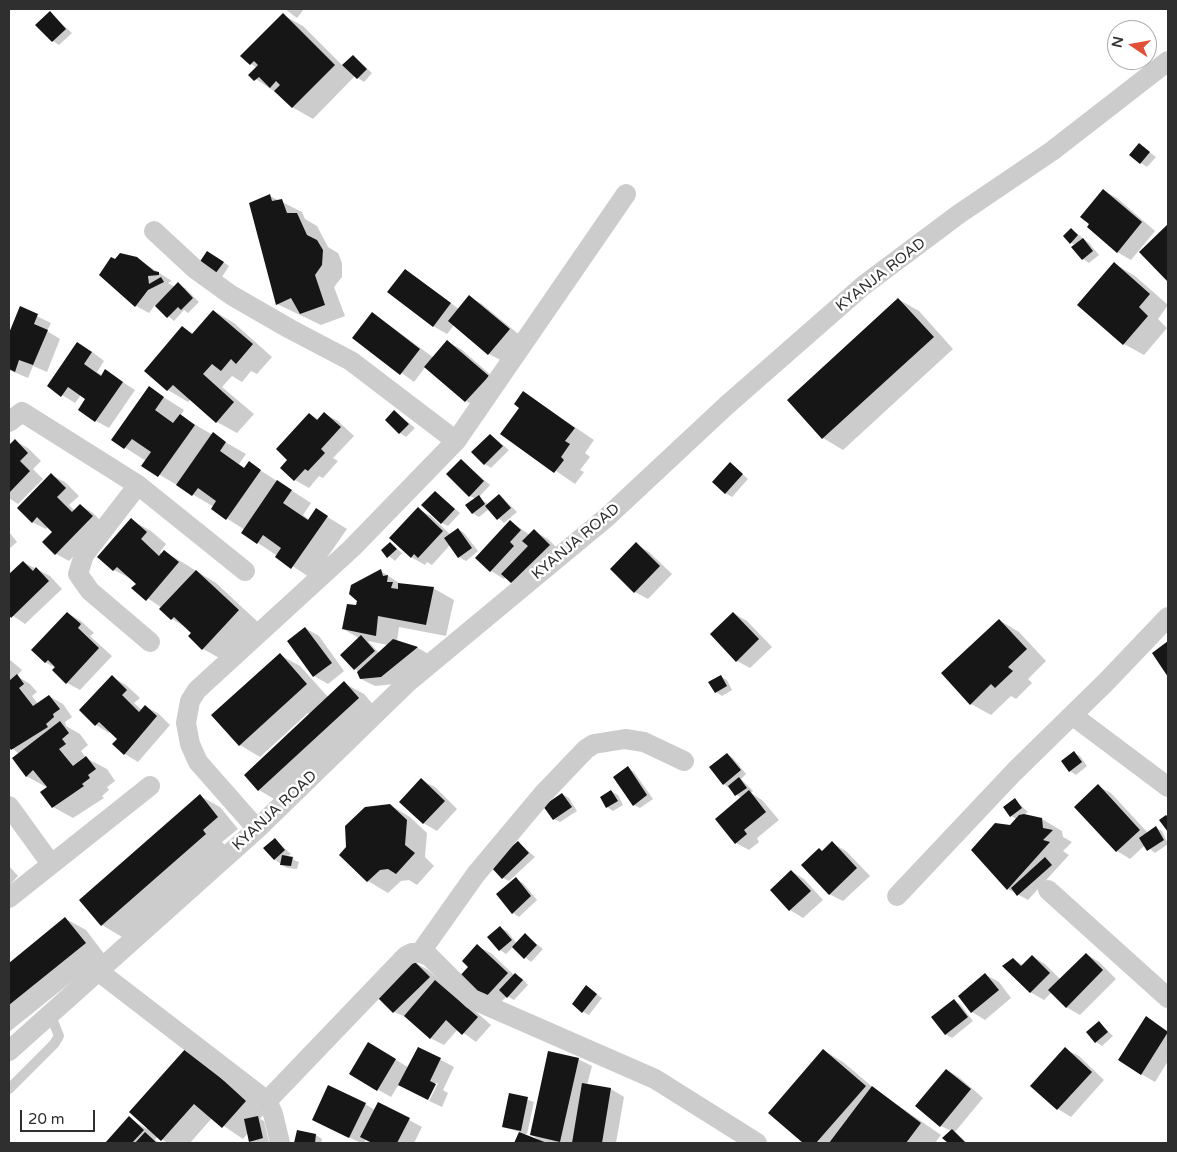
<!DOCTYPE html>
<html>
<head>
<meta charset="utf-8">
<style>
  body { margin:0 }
  #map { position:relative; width:1177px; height:1152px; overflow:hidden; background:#fff; font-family:"Varela Round",sans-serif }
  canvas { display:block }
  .frame { position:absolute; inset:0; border:10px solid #2f2f2f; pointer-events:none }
  .north { position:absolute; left:1107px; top:20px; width:50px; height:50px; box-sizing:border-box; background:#fff; border:1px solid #acacac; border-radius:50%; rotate:282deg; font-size:14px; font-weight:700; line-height:20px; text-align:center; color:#2f2f2f }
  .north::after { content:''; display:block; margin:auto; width:18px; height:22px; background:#e24f36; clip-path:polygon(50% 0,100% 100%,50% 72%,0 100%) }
  .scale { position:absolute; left:20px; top:1110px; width:75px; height:22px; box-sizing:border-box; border:2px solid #2f2f2f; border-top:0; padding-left:6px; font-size:15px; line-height:18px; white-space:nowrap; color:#2f2f2f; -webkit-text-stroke:4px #fff; paint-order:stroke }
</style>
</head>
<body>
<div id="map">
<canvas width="1177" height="1152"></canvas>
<div class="frame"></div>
<div class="north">N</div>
<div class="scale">20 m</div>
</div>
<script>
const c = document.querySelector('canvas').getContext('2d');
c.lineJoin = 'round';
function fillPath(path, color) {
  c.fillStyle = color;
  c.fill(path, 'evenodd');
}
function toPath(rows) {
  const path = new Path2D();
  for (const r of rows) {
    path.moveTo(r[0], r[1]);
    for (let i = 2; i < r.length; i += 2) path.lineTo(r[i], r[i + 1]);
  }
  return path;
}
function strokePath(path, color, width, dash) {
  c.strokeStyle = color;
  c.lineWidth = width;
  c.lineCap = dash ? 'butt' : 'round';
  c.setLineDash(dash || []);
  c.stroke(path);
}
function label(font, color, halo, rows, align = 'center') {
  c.font = font + ' "Varela Round",sans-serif';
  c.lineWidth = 5;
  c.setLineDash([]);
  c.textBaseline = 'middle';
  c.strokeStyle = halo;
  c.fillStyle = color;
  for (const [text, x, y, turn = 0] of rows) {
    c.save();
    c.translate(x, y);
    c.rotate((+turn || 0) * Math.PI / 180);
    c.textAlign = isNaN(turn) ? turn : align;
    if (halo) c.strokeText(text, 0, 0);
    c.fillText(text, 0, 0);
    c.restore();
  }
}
fillPath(toPath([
  [285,9,304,9,297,18],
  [50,13,72,33,59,45,53,41],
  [283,15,303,26,343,66,353,56,372,73,364,82,355,76,313,119,292,107,275,92,250,75,257,68,251,64],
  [1140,145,1156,157,1147,167,1141,163],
  [1104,191,1117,198,1155,231,1131,260,1117,252],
  [270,196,302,212,305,219,317,226,328,247,338,253,342,263,342,277,334,287,345,316,321,325,277,304],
  [1168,226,1168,281,1141,252],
  [1071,229,1089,243,1099,255,1089,263,1083,259,1076,245,1071,243],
  [214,256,229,266,222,277,216,273],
  [136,258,172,281,168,283,175,287,178,284,185,288,199,302,188,313,184,310,174,321,155,305,149,313,136,306,116,261],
  [1115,264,1135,276,1168,305,1158,319,1167,328,1144,355,1124,344],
  [405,270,459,309,469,297,482,304,522,337,502,361,489,354,454,325,447,334,433,326],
  [898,299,919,311,953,349,843,450,823,438],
  [20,308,51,323,47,331,60,339,47,372,33,366,28,378,9,370,9,337],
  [214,311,234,323,272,357,257,374,251,371,242,382,232,376,222,387,254,414,237,433,217,422,191,399,188,402,168,390,146,371,183,328,194,334],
  [373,313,434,358,448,342,461,349,501,384,479,409,466,401,426,366,414,382,354,338],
  [91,351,104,361,97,372,103,376,106,371,135,390,109,428,96,421,87,399,81,395,75,403,62,395],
  [149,388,184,410,180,416,246,454,239,464,245,468,249,463,311,503,303,515,310,520,316,510,347,529,312,579,243,533,245,530,212,509,214,507,143,465,146,461,113,440],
  [523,392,594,440,585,453,590,457,580,470,584,472,575,484,502,434,521,408],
  [394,411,415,428,406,437,400,433],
  [310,414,319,420,325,414,338,421,354,436,333,458,338,461,323,478,319,476,309,488,295,480,282,468,289,460],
  [491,435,509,450,491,468,485,464],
  [15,441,28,448,41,461,33,469,43,479,18,504,9,498,9,447],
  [461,460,490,485,479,497,489,505,500,495,517,512,504,523,489,509,479,517,472,513,476,499,470,496],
  [731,464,748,479,732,497,725,493],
  [51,475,65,482,79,496,69,505,75,511,80,505,93,513,105,525,69,561,56,554,54,532,48,527,46,529,32,522],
  [435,492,460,513,448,526,442,523],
  [418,509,431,516,451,535,458,529,464,533,478,551,466,561,459,557,450,545,432,565,427,562,425,565,411,557],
  [131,520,151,531,166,544,160,552,162,554,164,551,216,583,258,622,223,660,203,649,189,629,172,619,162,608,133,588,138,584,135,581,114,570],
  [510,521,530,535,534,531,548,539,562,553,525,590,506,577,504,579,491,571],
  [9,532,17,542,9,549],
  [390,543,402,553,395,561,382,550],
  [636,544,649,552,672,574,648,599,635,592],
  [23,562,50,576,62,589,25,624,9,613,9,576],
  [381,571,402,585,433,588,454,600,446,636,399,627,397,641,418,648,430,655,395,684,375,686,361,679,359,672,355,669,359,638,343,629],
  [368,641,388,645,379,653],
  [67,613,81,621,94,633,90,636,112,656,80,690,67,683,55,668,45,662],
  [733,613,747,621,772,647,750,668,737,661],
  [999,620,1019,632,1046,661,1028,679,1032,683,1016,699,1011,696,991,715,971,704],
  [305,628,319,636,344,671,328,684,314,676],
  [280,655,300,666,328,697,344,683,364,694,378,710,279,802,259,790,245,775,310,715,308,713,260,757,240,745],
  [9,659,22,670,17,676,30,684,37,692,32,696,38,704,49,696,63,704,72,717,65,722,66,726,80,734,88,745,81,751,85,756,79,761,80,763,86,758,107,769,115,781,107,787,109,790,102,796,104,798,73,818,53,807,48,788,26,776,19,754,9,745,9,730,11,728,9,725],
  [112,677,126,685,140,698,134,703,142,710,145,706,159,714,170,725,138,762,125,754,119,739,110,731,109,733,96,725],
  [721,677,727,680,732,690,722,696,716,692,710,683],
  [1074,753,1080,756,1087,766,1076,775,1070,771],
  [727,754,733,758,746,774,741,779,753,791,751,793,762,800,779,820,757,838,759,842,749,850,736,843,741,798,724,784],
  [628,768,634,772,653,799,640,808,634,805],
  [421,780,435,787,457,809,437,831,423,823],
  [1098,786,1111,793,1148,833,1156,828,1162,831,1168,844,1155,853,1145,845,1130,859,1117,851],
  [611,791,618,795,623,805,613,811,607,807],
  [562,794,569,798,577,811,560,822,554,819],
  [200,796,220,807,238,829,222,842,226,846,122,937,102,925],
  [1015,800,1028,812,1023,815,1042,819,1062,831,1063,837,1072,842,1063,851,1069,855,1028,900,1008,889,1010,827,1016,819,1011,816],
  [390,805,410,817,427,833,425,857,434,866,417,885,409,880,401,881,388,893,368,881],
  [275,840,291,854,287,857,299,862,297,869,287,868,274,859],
  [518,842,535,857,509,881,503,878],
  [832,843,846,851,870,876,843,901,829,894,823,852],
  [9,866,18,876,9,886],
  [791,871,804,879,823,900,803,918,790,910],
  [516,879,523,883,537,900,519,917,513,913],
  [66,919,86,930,105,955,9,1032,9,965],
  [500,928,507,931,517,944,525,935,543,949,531,962,513,947,506,954,500,950],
  [477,946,491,953,514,975,522,978,528,985,514,1000,507,996,496,1007,483,999,470,966],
  [1086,954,1099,962,1116,979,1080,1015,1066,1007,1052,992,1044,1000,1030,992,1013,959,1023,965,1032,956,1045,964,1061,980],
  [414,962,428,970,491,1025,476,1042,458,1029,444,1045,430,1038,408,1018,394,1012],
  [986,975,999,982,1011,998,985,1020,972,1012],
  [587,987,602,998,589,1015,583,1012],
  [954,1001,960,1004,973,1021,952,1038,945,1034],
  [1146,1018,1168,1031,1168,1061,1155,1082,1141,1074],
  [1099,1022,1113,1036,1102,1046,1096,1042],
  [419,1048,454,1067,443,1090,448,1093,442,1107,429,1101,438,1083,435,1083,427,1099,399,1084,391,1097,350,1074,382,1051,409,1068],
  [1065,1049,1079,1056,1104,1080,1071,1117,1058,1109,1032,1086],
  [823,1050,843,1062,876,1090,941,1135,935,1143,805,1143,770,1113],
  [578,1059,592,1066,587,1085,611,1089,624,1097,616,1143,515,1143,520,1132,503,1127,510,1094,534,1102,527,1134,522,1134,542,1143,531,1134],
  [207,1061,265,1113,260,1119,264,1121,269,1142,254,1143,250,1141,248,1133,243,1139,212,1118,190,1143,167,1143,158,1136,155,1140,160,1143,107,1143,129,1118,147,1129],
  [947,1070,960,1078,983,1098,955,1132,967,1143,950,1143,944,1138,951,1131,941,1126],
  [365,1104,375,1110,409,1120,422,1127,414,1143,374,1143,366,1139,364,1143,361,1143,327,1127],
  [298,1132,316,1135,322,1139,321,1143,295,1143]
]), '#0003');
fillPath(toPath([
  [50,11,66,29,52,42,35,25],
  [283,13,335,65,292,108,274,91,280,85,276,81,270,88,259,77,254,81,248,75,258,65,254,61,250,65,240,56],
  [353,55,367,69,357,79,342,65],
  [1139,143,1150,152,1140,164,1129,155],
  [1103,189,1142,222,1117,253,1087,227,1089,224,1080,217],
  [270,194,272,201,282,199,287,213,297,213,307,235,317,240,323,250,322,265,315,275,325,305,300,314,291,298,276,305,249,203],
  [1168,224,1168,282,1139,252],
  [1071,228,1078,235,1070,244,1063,236],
  [1083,238,1093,251,1082,260,1071,247],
  [207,251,224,262,215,274,199,263],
  [120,253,137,257,154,271,159,272,159,275,148,276,149,284,161,277,164,282,148,290,135,307,99,275,111,257,115,259],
  [1114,262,1150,294,1139,307,1148,316,1123,345,1077,305],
  [405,269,451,303,433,327,387,292],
  [178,282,193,298,181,310,178,307,167,318,155,306],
  [469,295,510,329,488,355,448,321],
  [898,298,934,337,822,439,787,400],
  [20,306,38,314,34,324,48,330,33,365,19,360,15,372,9,369,9,333],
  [213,310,253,344,236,364,231,359,221,371,212,364,203,374,234,402,216,423,173,385,167,391,144,371,182,326,192,334],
  [372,312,420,349,400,375,352,338],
  [447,340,489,376,465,402,424,367],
  [77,342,92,352,84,364,101,376,105,369,123,382,95,422,78,410,85,399,68,387,61,397,47,386],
  [149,386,164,397,155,410,173,423,180,414,195,425,158,477,141,466,151,452,132,439,124,449,111,440],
  [523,391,575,428,565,441,570,444,561,457,564,460,554,473,500,434,519,408,514,404],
  [394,410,409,424,399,434,385,420],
  [324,412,341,427,321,449,325,453,308,471,305,469,294,481,280,468,287,460,276,449,309,413,317,420],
  [213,432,226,442,220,451,244,468,249,461,261,470,226,520,211,509,216,501,198,488,192,496,176,485],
  [490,434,503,446,484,465,471,452],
  [15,439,28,453,20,461,30,471,9,493,9,445],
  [461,459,484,481,469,497,446,474],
  [730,462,743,474,725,494,712,482],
  [51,473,66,488,57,497,72,512,80,504,93,516,55,555,42,542,52,532,37,517,32,523,17,508],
  [277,480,292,490,283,503,308,520,316,508,328,516,291,569,275,557,281,548,263,535,257,544,241,533],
  [435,491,455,509,441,524,421,505],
  [499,494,511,508,497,520,485,506],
  [479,495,485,504,472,514,465,505],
  [418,507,443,531,418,558,414,554,411,558,389,538],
  [131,518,147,532,141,539,159,556,164,550,179,562,146,601,131,588,136,584,117,567,113,571,97,557],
  [510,520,521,530,510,542,514,546,490,572,475,558],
  [458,528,472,548,458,558,444,538],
  [534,529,550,545,511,583,501,574,528,546,522,541],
  [390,542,397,549,387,558,381,550],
  [636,542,660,566,634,593,610,569],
  [23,561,33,571,36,567,49,581,11,618,9,615,9,574],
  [381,569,383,576,388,575,387,582,393,582,391,588,398,589,398,583,434,587,426,625,378,616,376,636,342,629,347,604,356,605,357,601,349,594,351,585],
  [196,570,239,610,202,650,188,636,191,633,174,617,171,620,159,609],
  [67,612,81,624,78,628,99,648,66,684,52,670,55,667,48,660,45,663,31,650],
  [733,612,759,639,736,662,710,634],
  [999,619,1027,649,1008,667,1013,671,995,688,991,684,970,705,941,673],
  [305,627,332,663,313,677,287,641],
  [361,635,375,651,354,670,340,655],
  [393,639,418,647,381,677,360,679,357,672],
  [1168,641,1168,677,1152,653],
  [280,653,307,684,239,746,211,715],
  [17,674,24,684,19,688,33,706,49,695,60,709,53,714,54,717,46,724,48,727,11,750,9,747,9,681],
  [112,675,127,690,122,695,139,712,145,705,157,716,124,755,112,744,117,739,99,722,95,726,79,710],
  [721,675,727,686,715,693,708,682],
  [344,681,359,698,258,791,244,775],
  [60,721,69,733,62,739,66,744,59,749,73,766,86,756,96,769,88,775,90,778,82,784,84,786,52,808,40,792,47,787,33,770,26,777,12,758],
  [1074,751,1082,762,1069,772,1061,761],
  [727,753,741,770,723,785,709,767],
  [628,766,647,795,633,806,613,777],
  [739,777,747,788,735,796,728,786],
  [421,778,445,801,423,824,399,802],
  [1098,784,1140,830,1116,852,1074,807],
  [611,790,618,801,606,808,600,797],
  [749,790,766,812,744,830,747,834,735,844,715,819],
  [562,793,572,807,553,820,543,806],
  [200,794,218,817,203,830,206,834,101,926,79,900],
  [1015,798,1022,808,1010,817,1003,807],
  [390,804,407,820,405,845,415,853,396,874,388,869,380,870,367,882,339,855,346,847,345,826,365,807],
  [1024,814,1042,818,1043,828,1053,830,1043,840,1050,842,1007,890,971,850,995,823,1010,825,1019,815],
  [1166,815,1168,817,1168,832,1159,820],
  [1156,826,1164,840,1147,851,1139,838],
  [275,838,285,850,274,860,263,848],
  [518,841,529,853,502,879,490,866],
  [832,841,857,868,829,895,801,865,819,848,822,851],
  [282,855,293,857,291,866,280,865],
  [1045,857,1052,865,1017,896,1011,888],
  [791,870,811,891,789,911,770,890],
  [516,877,531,896,512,914,496,894],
  [65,917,86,943,9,1005,9,963],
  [500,926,512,940,499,951,487,937],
  [525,933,537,945,524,959,512,947],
  [477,944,508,973,482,1001,458,978,468,967,462,961],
  [1086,953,1103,970,1066,1008,1048,990],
  [1032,955,1050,973,1030,993,1002,966,1013,958,1021,966],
  [414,961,430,977,393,1013,377,997],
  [515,973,523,980,507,998,499,990],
  [985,973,999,990,971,1013,958,996],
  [435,980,478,1017,462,1035,446,1020,430,1039,404,1016],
  [586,985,597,994,582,1013,572,1004],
  [954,999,968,1017,945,1035,931,1017],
  [1146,1016,1168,1032,1141,1075,1118,1060],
  [1099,1021,1108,1032,1095,1043,1086,1032],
  [368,1042,396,1059,377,1091,349,1074],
  [187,1047,246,1101,222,1128,194,1104,161,1141,129,1112],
  [418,1047,441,1058,430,1081,436,1084,428,1100,398,1085],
  [1065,1047,1092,1072,1057,1110,1030,1086],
  [823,1049,866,1086,816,1143,803,1143,768,1113],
  [548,1051,579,1058,560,1142,530,1135],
  [946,1069,971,1089,940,1127,915,1106],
  [582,1083,611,1088,602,1143,572,1143],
  [328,1085,366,1103,349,1138,312,1120],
  [872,1086,921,1123,906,1143,829,1143],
  [509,1093,528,1097,521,1131,502,1127],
  [378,1102,410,1118,397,1143,372,1143,360,1137],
  [129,1116,144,1130,132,1143,105,1143],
  [258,1116,263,1138,249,1142,244,1119],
  [952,1129,965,1142,963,1143,948,1143,942,1138],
  [297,1130,316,1134,315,1143,294,1143],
  [145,1132,157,1143,135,1143],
  [519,1132,547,1143,514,1143]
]), '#161616');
strokePath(toPath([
  [9,1089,54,1044,59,1036,50,1014]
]), '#ccc', 10);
strokePath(toPath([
  [154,231,195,269,231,295,290,329,351,361,456,441],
  [9,422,22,412,138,485,245,571],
  [138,485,84,555,78,574,90,591,150,642],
  [1072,715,1168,787],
  [9,806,51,864],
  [257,829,198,762,190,744,186,723,190,701,197,690,352,548,456,441,626,194],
  [1048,890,1168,998],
  [897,896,1014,772,1107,681,1168,617],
  [9,898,150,786],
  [420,953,476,874,543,794,586,749,594,744,625,739,644,742,684,761],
  [98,971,267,1101,273,1114,280,1143],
  [9,1051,257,829,407,683,607,517,727,405,864,285,959,214,1052,151,1168,61],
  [267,1101,406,956,412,953,420,953,429,956,472,999,655,1079,757,1143]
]), '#ccc', 20);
label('15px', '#2f2f2f', '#fff', [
  ["KYANJA ROAD",881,275,-38],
  ["KYANJA ROAD",576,542,-40],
  ["KYANJA ROAD",275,811,-43]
]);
</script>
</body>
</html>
